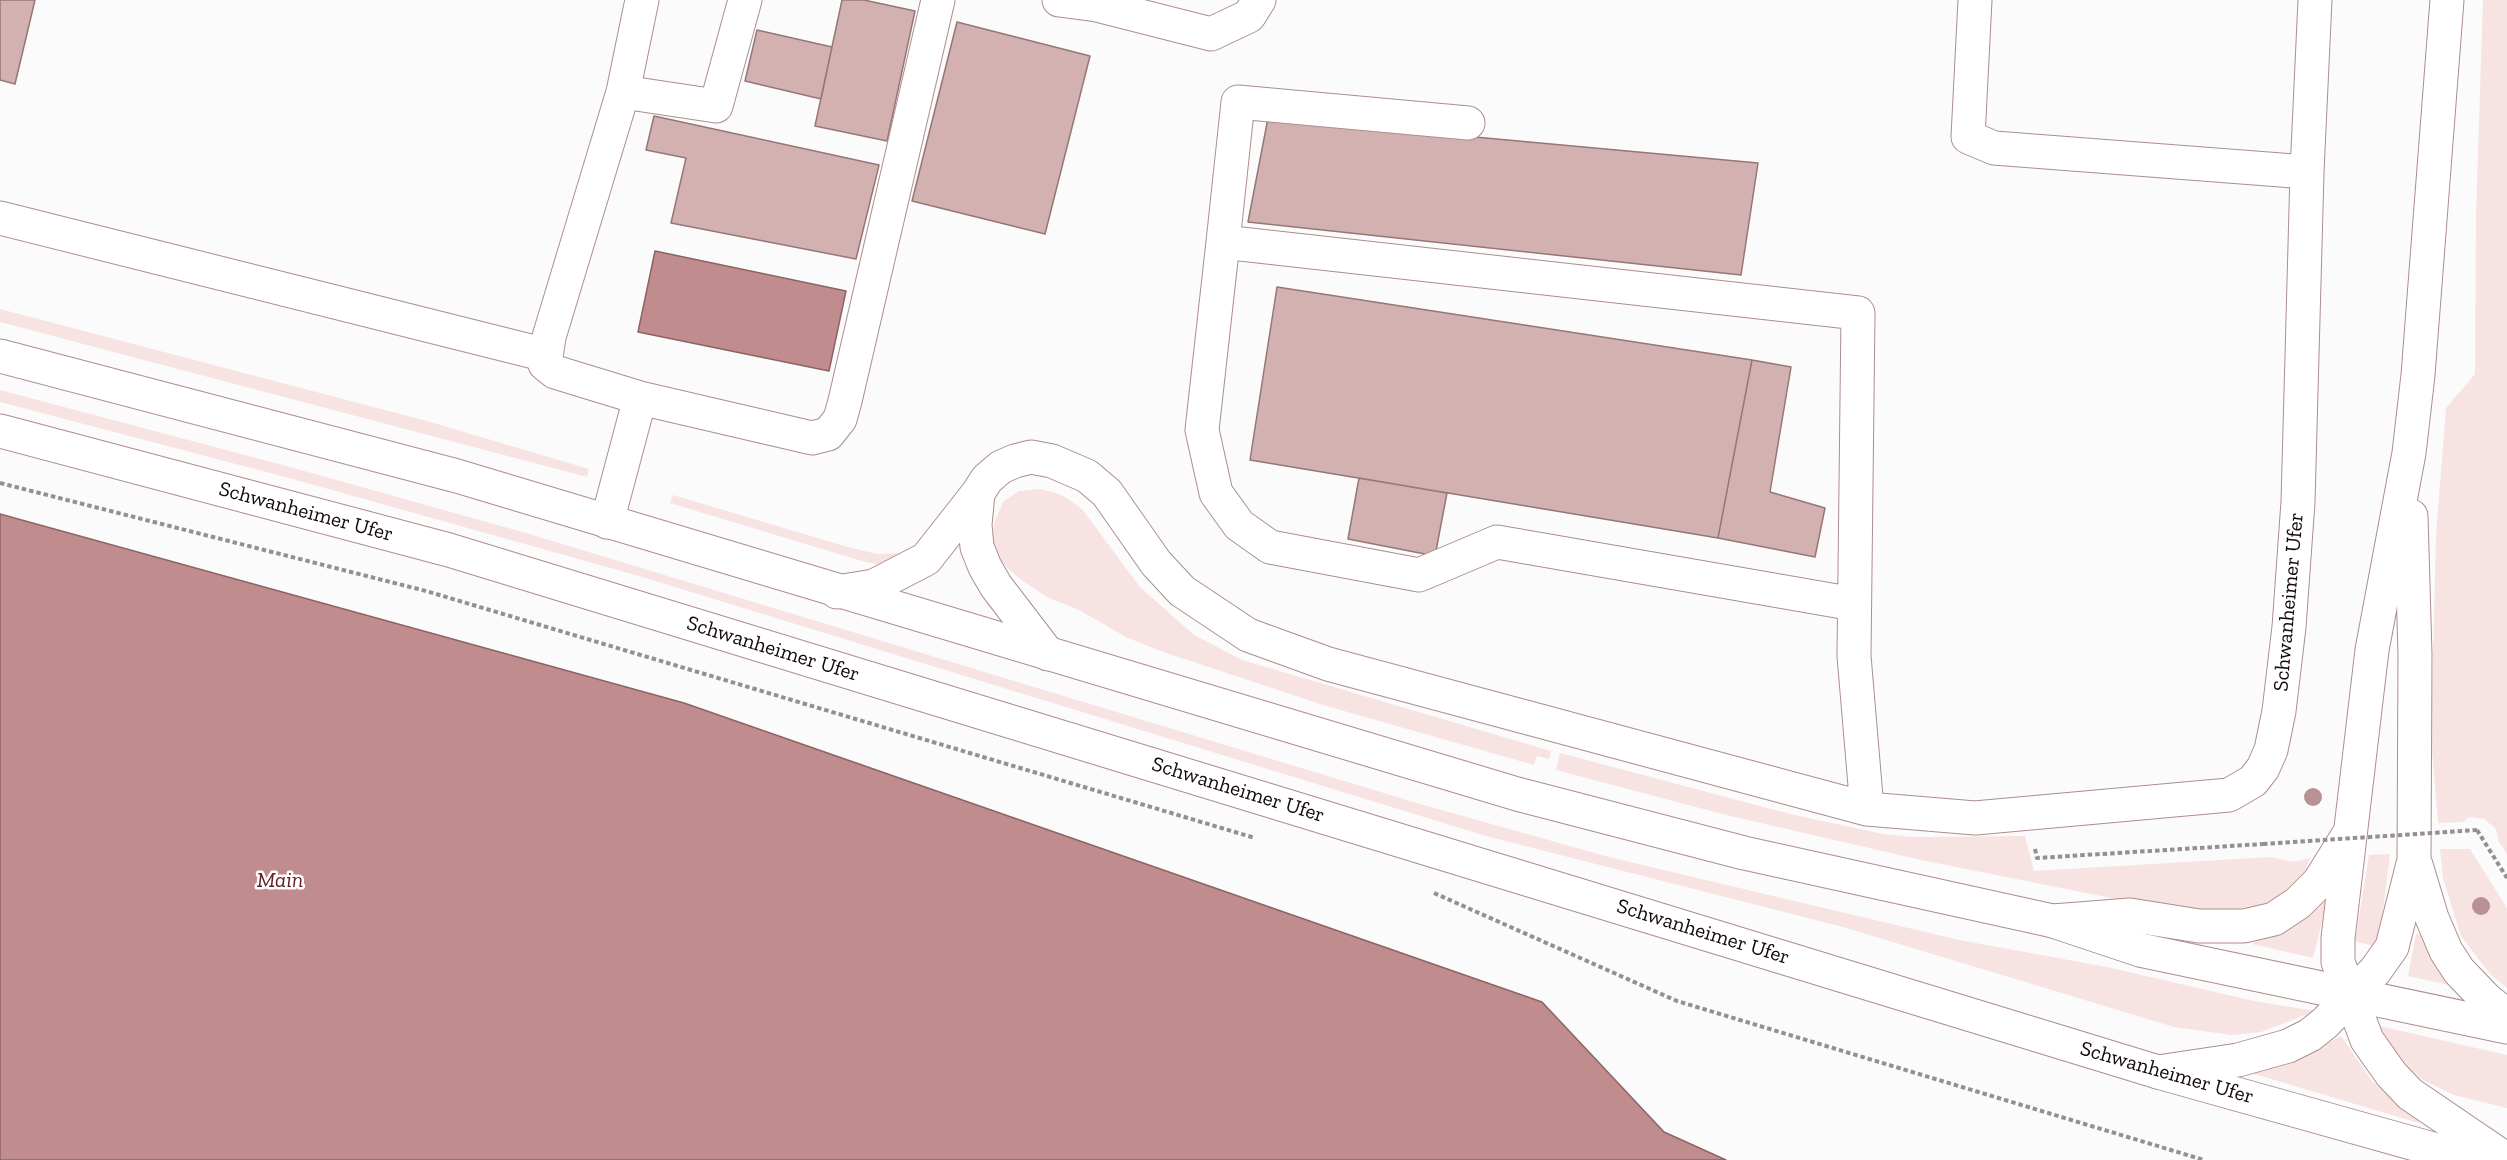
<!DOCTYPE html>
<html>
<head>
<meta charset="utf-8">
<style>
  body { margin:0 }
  canvas { display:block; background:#fbfbfb }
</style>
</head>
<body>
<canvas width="2507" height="1160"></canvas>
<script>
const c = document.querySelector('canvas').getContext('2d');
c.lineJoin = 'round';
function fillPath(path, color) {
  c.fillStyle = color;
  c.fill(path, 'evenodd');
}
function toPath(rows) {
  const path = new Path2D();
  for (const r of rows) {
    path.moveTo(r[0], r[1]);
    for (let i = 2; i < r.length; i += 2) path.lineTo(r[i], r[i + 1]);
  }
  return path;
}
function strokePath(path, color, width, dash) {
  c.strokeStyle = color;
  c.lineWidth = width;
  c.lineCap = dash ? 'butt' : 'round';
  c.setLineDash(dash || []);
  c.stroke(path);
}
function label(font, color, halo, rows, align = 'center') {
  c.font = font + ' "Zilla Slab",serif';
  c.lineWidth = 5;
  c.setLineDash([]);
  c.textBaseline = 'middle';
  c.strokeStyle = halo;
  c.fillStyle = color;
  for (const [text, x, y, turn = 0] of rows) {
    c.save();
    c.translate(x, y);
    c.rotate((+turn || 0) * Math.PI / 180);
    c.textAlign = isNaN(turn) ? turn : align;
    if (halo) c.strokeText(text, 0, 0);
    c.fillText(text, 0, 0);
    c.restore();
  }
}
fillPath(toPath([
  [2483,0,2507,0,2507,854,2499,842,2496,829,2484,819,2469,817,2463,822,2438,823,2431,738,2436,535,2446,408,2475,374,2476,214],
  [0,309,427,421,589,469,587,477,0,322],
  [0,390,290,467,526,533,1420,804,1609,857,1959,940,2107,967,2254,1001,2316,1011,2261,1032,2232,1035,2174,1027,1843,927,1486,836,639,576,289,478,0,402],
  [1041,489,1062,495,1082,509,1140,587,1194,635,1242,660,1551,751,1549,759,1537,756,1534,765,1323,705,1163,652,1126,637,1079,610,1047,597,1020,579,999,560,990,543,995,521,1003,502,1019,491],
  [673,495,848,547,877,554,901,553,884,565,865,562,670,503],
  [1560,753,1790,814,1883,834,1914,837,2025,836,2034,871,2270,857,2293,862,2310,858,2303,876,2286,893,2273,904,2245,912,2214,913,2146,905,1921,860,1726,815,1556,770],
  [2440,849,2470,849,2507,908,2507,988,2491,975,2461,936,2443,878],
  [2390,854,2381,927,2373,946,2355,941,2369,855],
  [2322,896,2328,898,2313,958,2252,944],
  [2416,934,2422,935,2439,973,2450,985,2408,976],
  [2375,1025,2507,1055,2507,1108,2454,1095,2423,1080,2398,1058],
  [2341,1036,2372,1081,2395,1102,2420,1117,2419,1123,2251,1073,2252,1068,2312,1052]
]), '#f8e3e3');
const water = toPath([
  [655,251,846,291,829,371,638,332,655,251],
  [0,514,684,703,1542,1002,1664,1132,1726,1160,0,1160,0,514]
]);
fillPath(water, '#c08c8d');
strokePath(water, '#8c6465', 1.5);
const building = toPath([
  [0,0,35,0,15,84,0,80,0,0],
  [842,0,864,0,915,11,887,141,815,126,842,0],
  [957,22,1090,56,1045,234,912,201,957,22],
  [757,30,832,47,821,99,745,81,757,30],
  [654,116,879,165,856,259,671,223,686,158,646,150,654,116],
  [1268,118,1758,163,1741,275,1248,222,1268,118],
  [1277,287,1752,360,1718,538,1250,460,1277,287],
  [1752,360,1791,367,1770,492,1825,508,1815,557,1718,538,1752,360],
  [1359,478,1447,493,1435,556,1348,539,1359,478]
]);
fillPath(building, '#d3b1b1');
strokePath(building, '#967676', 1.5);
const minor = toPath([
  [642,0,623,92,549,337,545,364,555,372,640,398,812,438,828,434,840,419,845,401,938,0],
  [1059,0,1097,5,1211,34,1249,16,1259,0],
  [1975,0,1968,137,1994,148,2307,172],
  [623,92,716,106,745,0],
  [0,218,546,355],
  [1223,242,1238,102,1468,123],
  [978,493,987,479,1001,467,1015,461,1031,457,1052,461,1087,476,1107,493,1156,563,1182,591,1248,635,1328,664,1867,809,1975,818,2229,795,2253,781,2263,768,2271,750,2279,711,2289,627,2298,502,2307,172,2315,0],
  [607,522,640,398],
  [837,592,874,586,926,559,978,493,975,525,977,547,985,567,996,586,1048,654],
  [1854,604,1497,542,1419,575,1270,547,1239,525,1216,493,1202,430,1223,242,1858,313,1854,656,1867,809]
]);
const major = toPath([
  [0,356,457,476,1517,794,1744,853,2053,921,2140,950,2507,1027],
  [0,431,449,550,2158,1072,2472,1160]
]);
const highway = toPath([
  [2447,0,2418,375,2409,453,2372,650,2338,938,2338,962,2367,1040,2391,1074,2410,1094,2507,1160],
  [2416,865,2432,918,2446,951,2459,971,2486,999,2507,1016],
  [2053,921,2130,915,2199,926,2244,926,2274,919,2298,903,2319,882,2347,837],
  [2158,1072,2238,1060,2288,1046,2310,1035,2325,1023,2375,971,2392,947,2414,860,2415,654,2411,516]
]);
strokePath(minor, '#ae8d8d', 35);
strokePath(major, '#ae8d8d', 35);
strokePath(highway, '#ae8d8d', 35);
strokePath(toPath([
  [0,483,426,591,1255,838],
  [2477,830,2507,878],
  [2035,849,2037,858,2263,844],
  [1434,893,1677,1001,2204,1160]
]), '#959090', 4, [4.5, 3]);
strokePath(minor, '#fff', 33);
strokePath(major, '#fff', 33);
strokePath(highway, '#fff', 33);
strokePath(toPath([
  [2263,844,2477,830]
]), '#959090', 4, [4.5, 3]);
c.fillStyle = '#b79194';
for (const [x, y] of [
  [2313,797],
  [2481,906]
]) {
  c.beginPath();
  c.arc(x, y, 9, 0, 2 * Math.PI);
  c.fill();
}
label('21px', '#130808', '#fff', [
  ["Schwanheimer Ufer",306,512,15],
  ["Schwanheimer Ufer",2289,602,-85],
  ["Schwanheimer Ufer",773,649,17],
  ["Schwanheimer Ufer",1238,790,17],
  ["Schwanheimer Ufer",1703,932,17],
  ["Schwanheimer Ufer",2167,1073,16]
]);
label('italic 22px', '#622128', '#fff', [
  ["Main",280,881]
]);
</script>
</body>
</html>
